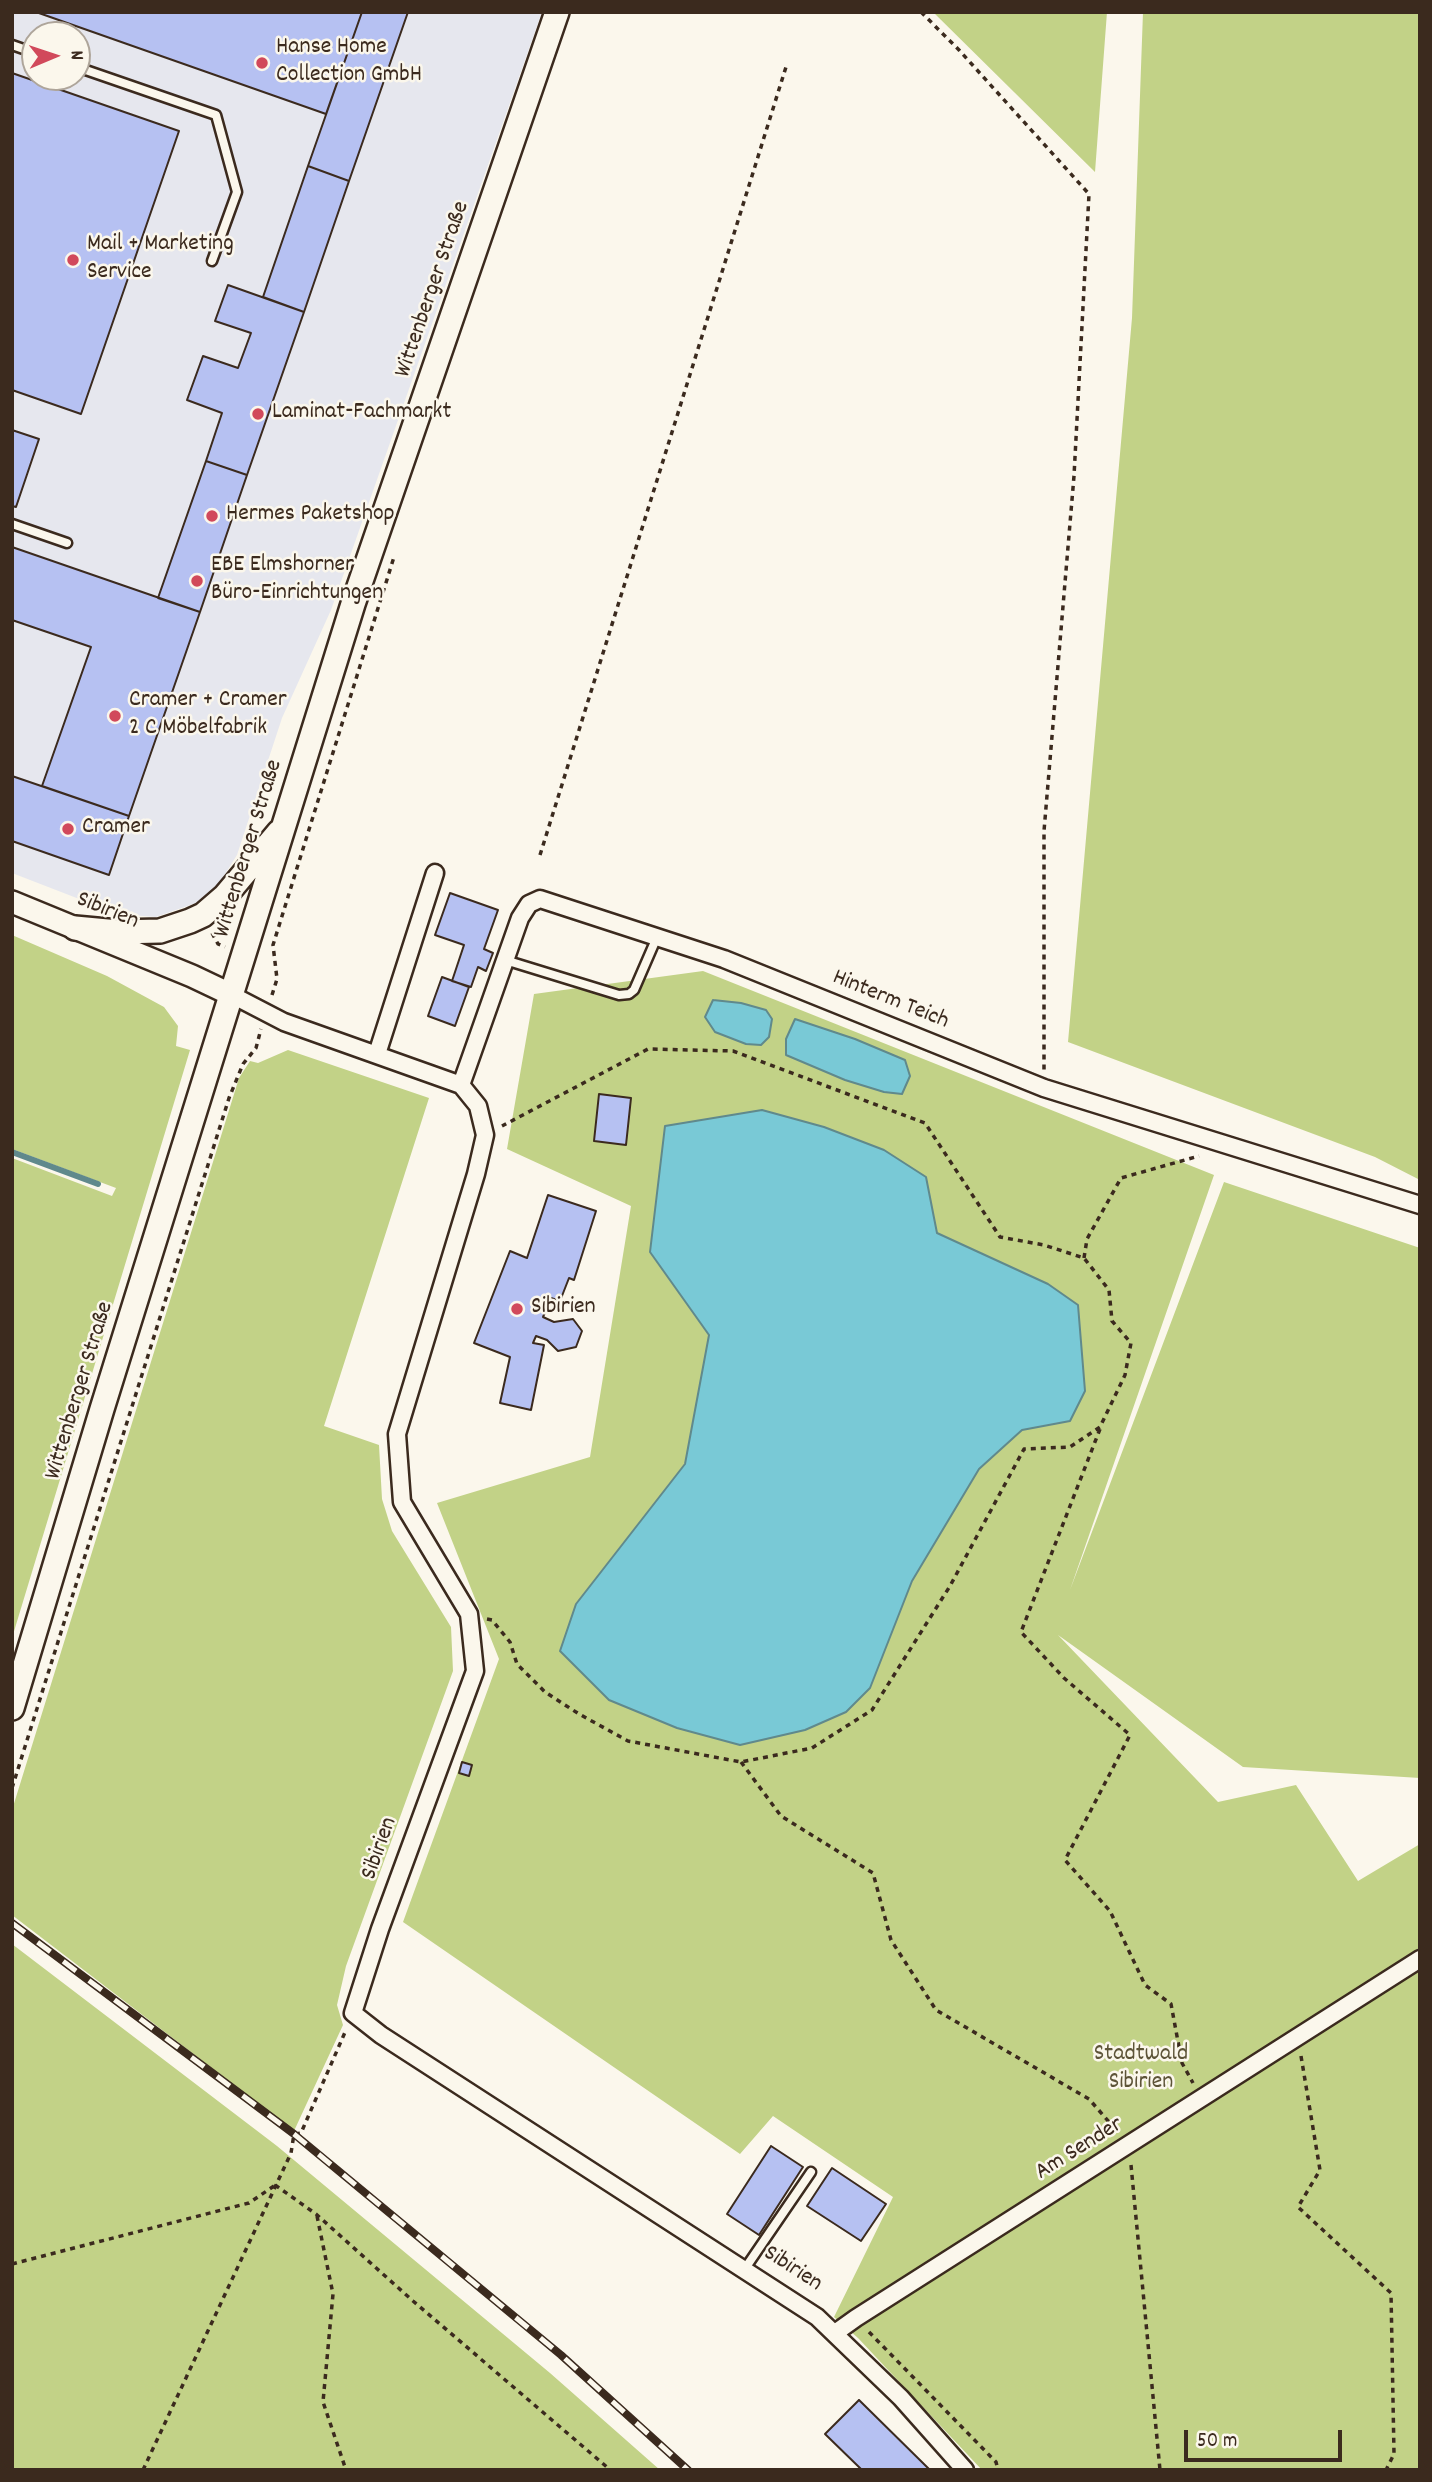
<!DOCTYPE html>
<html>
<head>
<meta charset="utf-8">
<style>
  body { margin:0 }
  #map { position:relative; width:1432px; height:2482px; overflow:hidden; background:#fbf7ec; font-family:Dekko,sans-serif }
  canvas { display:block }
  .frame { position:absolute; inset:0; border:14px solid #3b2a1e; pointer-events:none }
  .north { position:absolute; left:21px; top:21px; width:70px; height:70px; box-sizing:border-box; background:#fbf7ec; border:2px solid #aea59a; border-radius:50%; rotate:88deg; font-size:19px; font-weight:700; line-height:28px; text-align:center; color:#3b2a1e }
  .north::after { content:''; display:block; margin:auto; width:24px; height:32px; background:#d1495b; clip-path:polygon(50% 0,100% 100%,50% 72%,0 100%) }
  .scale { position:absolute; left:1184px; top:2430px; width:158px; height:32px; box-sizing:border-box; border:4px solid #3b2a1e; border-top:0; padding-left:9px; font-size:21px; line-height:24px; white-space:nowrap; color:#3b2a1e; -webkit-text-stroke:5px #fbf7ec; paint-order:stroke }
</style>
</head>
<body>
<div id="map">
<canvas width="1432" height="2482"></canvas>
<div class="frame"></div>
<div class="north">N</div>
<div class="scale">50 m</div>
</div>
<script>
const c = document.querySelector('canvas').getContext('2d');
c.lineJoin = 'round';
function fillPath(path, color) {
  c.fillStyle = color;
  c.fill(path, 'evenodd');
}
function toPath(rows) {
  const path = new Path2D();
  for (const r of rows) {
    path.moveTo(r[0], r[1]);
    for (let i = 2; i < r.length; i += 2) path.lineTo(r[i], r[i + 1]);
  }
  return path;
}
function strokePath(path, color, width, dash) {
  c.strokeStyle = color;
  c.lineWidth = width;
  c.lineCap = dash ? 'butt' : 'round';
  c.setLineDash(dash || []);
  c.stroke(path);
}
function label(font, color, halo, rows, align = 'center') {
  c.font = font + ' Dekko,sans-serif';
  c.lineWidth = 5;
  c.setLineDash([]);
  c.textBaseline = 'middle';
  c.strokeStyle = halo;
  c.fillStyle = color;
  for (const [text, x, y, turn = 0] of rows) {
    c.save();
    c.translate(x, y);
    c.rotate((+turn || 0) * Math.PI / 180);
    c.textAlign = isNaN(turn) ? turn : align;
    if (halo) c.strokeText(text, 0, 0);
    c.fillText(text, 0, 0);
    c.restore();
  }
}
fillPath(toPath([
  [12,12,542,12,331,610,282,718,237,855,220,882,196,903,156,917,118,914,12,873],
  [35,35,77,35,77,77,35,77]
]), '#e6e7ee');
fillPath(toPath([
  [933,12,1107,12,1095,172],
  [1143,12,1420,12,1420,1180,1375,1157,1068,1042,1132,318],
  [12,935,107,976,164,1007,178,1026,176,1046,190,1050,12,1638,12,1158,112,1196,116,1188,12,1149],
  [703,971,1214,1175,1070,1590,1224,1182,1420,1248,1420,1778,1243,1767,1058,1635,1218,1802,1296,1785,1358,1881,1420,1844,1420,2470,982,2470,858,2338,834,2317,893,2197,773,2116,740,2154,403,1922,499,1659,437,1503,590,1457,631,1206,507,1149,534,994],
  [741,1003,766,1010,772,1019,769,1037,761,1045,746,1044],
  [795,1019,855,1039,905,1060,884,1092,845,1080,787,1055,786,1039],
  [926,1177,937,1233,1048,1284,1070,1421,1022,1430,979,1469,912,1581,870,1688,740,1745,677,1728,609,1700,576,1604,685,1464,709,1335,650,1252],
  [288,1050,429,1098,324,1426,379,1445,382,1499,392,1531,451,1627,453,1671,346,1966,337,2005,343,2025,294,2131,12,1915,12,1810,239,1078,250,1061,258,1063],
  [12,1944,277,2146,550,2373,660,2470,12,2470]
]), '#c2d287');
const water = toPath([
  [713,1000,741,1003,766,1010,772,1019,769,1037,761,1045,746,1044,715,1032,705,1017,713,1000],
  [795,1019,855,1039,905,1060,910,1076,902,1094,884,1092,845,1080,786,1055,786,1039,795,1019],
  [762,1110,824,1127,884,1150,926,1177,937,1233,1048,1284,1078,1305,1085,1391,1070,1421,1022,1430,979,1469,912,1581,870,1688,846,1712,805,1730,740,1745,677,1728,609,1700,560,1651,576,1604,685,1464,709,1335,650,1252,665,1126,762,1110]
]);
fillPath(water, '#79c9d6');
strokePath(water, '#60898c', 2);
strokePath(toPath([
  [12,1152,98,1184]
]), '#60898c', 6);
const building = toPath([
  [36,12,362,12,326,114,36,12],
  [362,12,408,12,349,181,308,166,362,12],
  [12,73,179,131,81,414,12,390,12,73],
  [308,166,349,181,304,312,263,297,308,166],
  [228,285,304,312,247,475,206,461,222,413,187,400,203,356,238,368,251,333,215,321,228,285],
  [12,430,39,439,16,507,12,506,12,430],
  [206,461,247,475,200,612,158,598,206,461],
  [12,547,200,612,129,816,42,786,91,647,12,620,12,547],
  [12,776,129,816,109,875,12,841,12,776],
  [450,893,498,910,484,949,493,953,486,971,478,967,471,987,452,981,464,945,435,935,450,893],
  [442,977,469,987,455,1026,428,1016,442,977],
  [599,1094,631,1098,626,1145,594,1141,599,1094],
  [548,1195,596,1211,574,1280,569,1278,560,1301,551,1298,543,1317,554,1322,573,1319,582,1331,576,1347,558,1351,547,1340,536,1336,533,1343,544,1345,531,1410,500,1403,510,1357,474,1343,510,1251,527,1258,548,1195],
  [462,1762,472,1765,469,1776,459,1773,462,1762],
  [771,2146,803,2167,759,2235,727,2214,771,2146],
  [832,2168,886,2204,861,2241,807,2206,832,2168],
  [859,2400,930,2470,862,2470,825,2434,859,2400]
]);
fillPath(building, '#b6c1f2');
strokePath(building, '#3b2a1e', 2);
const service = toPath([
  [12,45,35,53],
  [77,67,216,115,237,192,212,261],
  [12,524,67,543],
  [505,960,619,995,629,994,634,990,657,937],
  [744,2270,811,2172]
]);
const minor = toPath([
  [232,995,284,1022,461,1085,478,1106,485,1135,476,1174,397,1434,402,1502,469,1614,475,1671,380,1929,353,2013,381,2035,817,2317,901,2398,965,2470],
  [377,1054,435,873],
  [461,1085,520,918,529,904,540,899,724,959,1044,1088,1420,1205],
  [835,2333,856,2318,1420,1959]
]);
const tertiary = toPath([
  [12,902,192,976,232,995]
]);
const secondary = toPath([
  [75,928,118,932,160,931,190,921,203,915,225,896,279,832],
  [12,1708,102,1409,353,604,557,12]
]);
strokePath(service, '#3b2a1e', 13);
strokePath(minor, '#3b2a1e', 21);
strokePath(tertiary, '#3b2a1e', 26);
strokePath(secondary, '#3b2a1e', 28);
strokePath(toPath([
  [921,12,959,50,1089,194,1074,476,1044,831,1044,1070],
  [540,855,786,67],
  [212,933,218,944,225,947],
  [272,995,277,979,273,945,394,557],
  [1084,1258,1087,1239,1121,1178,1199,1156],
  [1100,1429,1021,1632,1064,1678,1130,1735,1065,1860,1110,1911,1145,1985,1171,2004,1182,2063,1193,2083],
  [487,1619,492,1620,510,1642,517,1664,545,1692,579,1714,628,1741,741,1762,812,1748,872,1710,950,1586,1024,1449,1070,1447,1100,1427,1125,1375,1131,1343,1112,1321,1109,1290,1084,1258,1044,1245,1000,1237,925,1123,733,1051,648,1049,502,1126],
  [741,1762,781,1816,873,1873,891,1940,936,2010,1089,2099,1117,2131],
  [12,1788,229,1098,243,1064,256,1048,261,1029],
  [1301,2056,1320,2170,1298,2207,1391,2293,1394,2454,1386,2470],
  [1131,2165,1160,2470],
  [275,2185,316,2214,413,2301,608,2468,607,2470],
  [317,2216,333,2294,323,2402,346,2470],
  [12,2264,249,2203,274,2186],
  [869,2332,996,2462,998,2470],
  [143,2470,291,2153,294,2134,301,2133,346,2030]
]), '#3b2a1e', 3.5, [5, 5]);
strokePath(service, '#fbf7ec', 8);
strokePath(minor, '#fbf7ec', 16);
strokePath(tertiary, '#fbf7ec', 21);
strokePath(secondary, '#fbf7ec', 23);
const rail = toPath([
  [12,1923,294,2134,561,2355,688,2470]
]);
strokePath(rail, '#3b2a1e', 8);
strokePath(rail, '#fbf7ec', 5, [16]);
for (const [x, y, r, color] of [
  [262,63,7,"#d1495b"],
  [73,260,7,"#d1495b"],
  [258,414,7,"#d1495b"],
  [212,516,7,"#d1495b"],
  [197,581,7,"#d1495b"],
  [115,716,7,"#d1495b"],
  [68,829,7,"#d1495b"],
  [517,1309,7,"#d1495b"]
]) {
  const dot = new Path2D();
  dot.arc(x, y, r, 0, 2 * Math.PI);
  c.fillStyle = color;
  c.fill(dot);
  strokePath(dot, '#fbf7ec', 2.5);
}
label('24px', '#3b2a1e', '#fbf7ec', [
  ["Hanse Home",276,49],
  ["Collection GmbH",276,77],
  ["Mail + Marketing",87,246],
  ["Service",87,274],
  ["Laminat-Fachmarkt",272,414],
  ["Hermes Paketshop",226,516],
  ["EBE Elmshorner",211,567],
  ["Büro-Einrichtungen",211,595],
  ["Cramer + Cramer",129,702],
  ["2 C Möbelfabrik",129,730],
  ["Cramer",82,829],
  ["Sibirien",531,1309]
], 'left');
label('24px', '#3b2a1e', '#fbf7ec', [
  ["Wittenberger Straße",434,290,-71],
  ["Wittenberger Straße",250,849,-73],
  ["Sibirien",107,912,22],
  ["Hinterm Teich",890,1001,22],
  ["Wittenberger Straße",81,1391,-73],
  ["Sibirien",381,1849,-70],
  ["Am Sender",1080,2150,-32],
  ["Sibirien",792,2270,33]
]);
label('24px', '#5d5438', '#fbf7ec', [
  ["Stadtwald",1141,2056],
  ["Sibirien",1141,2084]
]);
</script>
</body>
</html>
